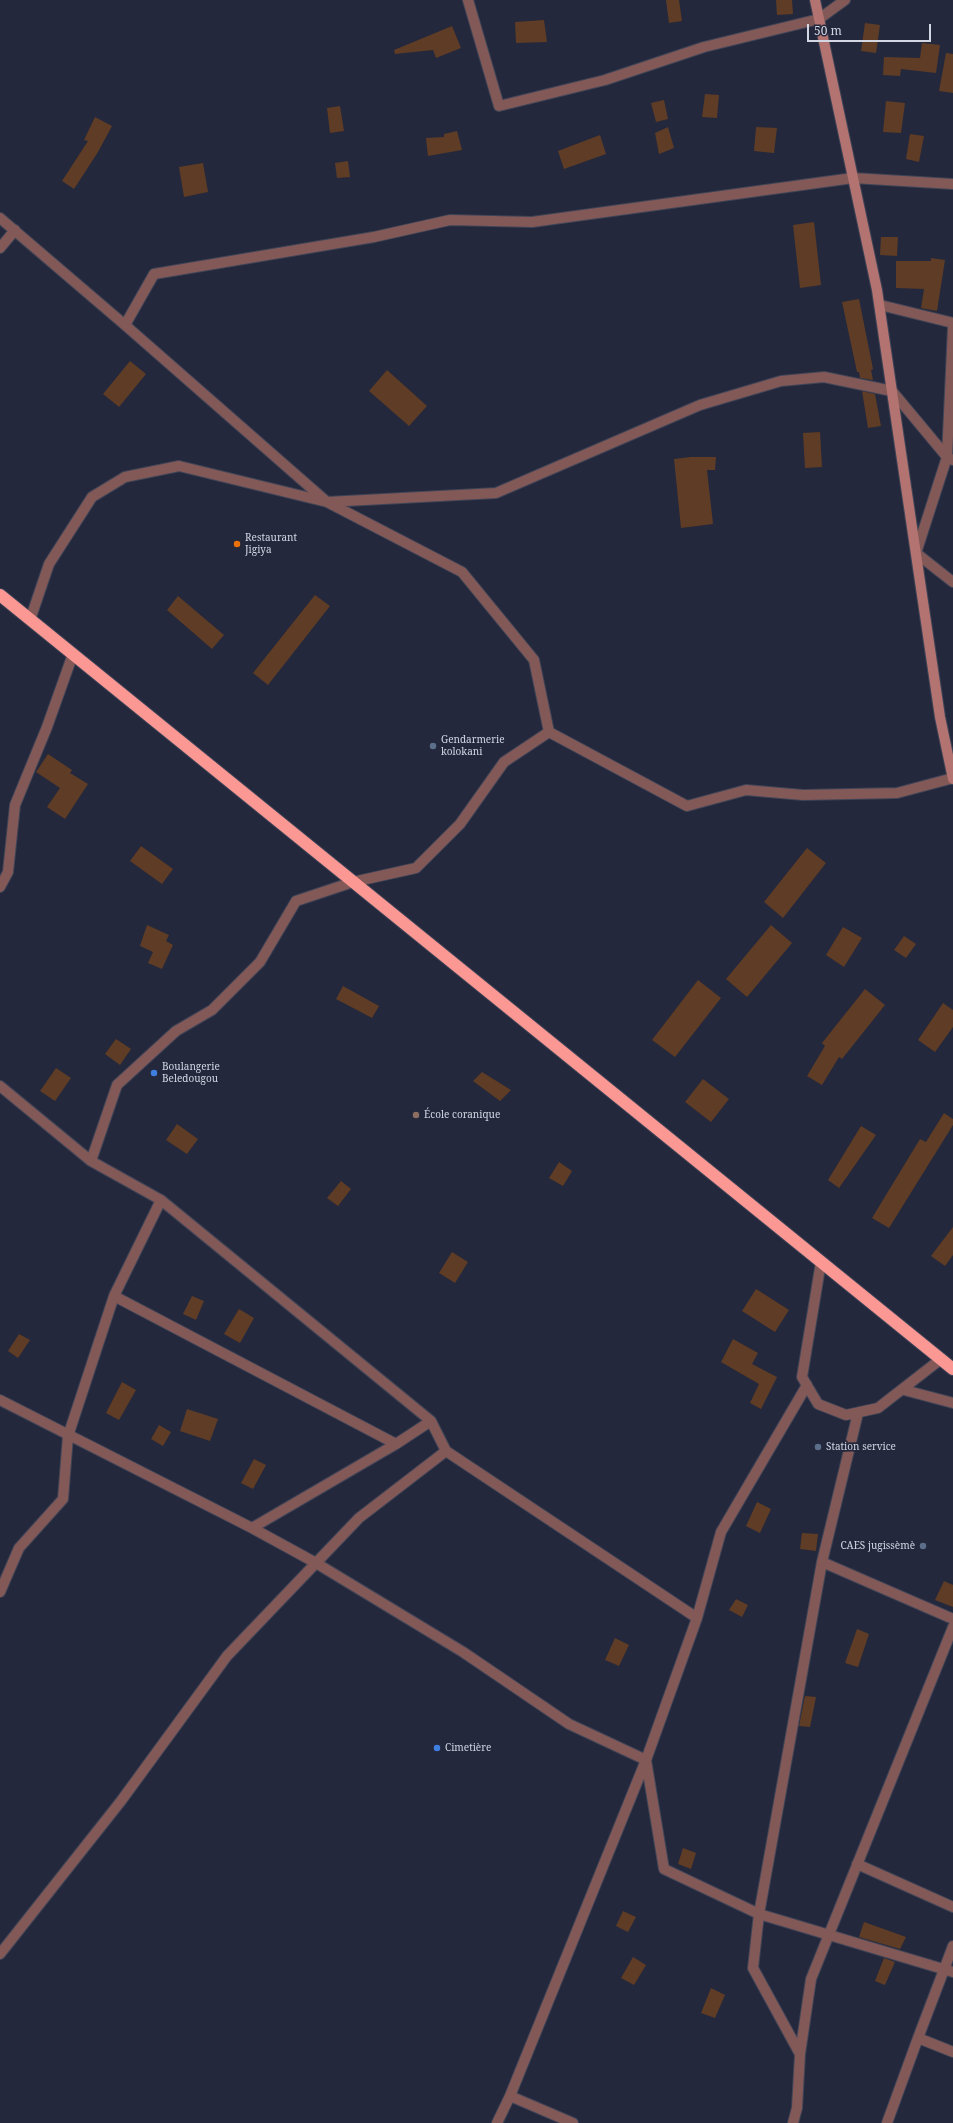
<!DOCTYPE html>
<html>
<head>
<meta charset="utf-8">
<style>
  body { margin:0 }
  #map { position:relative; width:953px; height:2123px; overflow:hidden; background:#24283c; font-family:"Noto Serif",serif }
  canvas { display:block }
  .scale { position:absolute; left:807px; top:24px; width:124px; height:18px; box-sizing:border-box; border:2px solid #d3d7e4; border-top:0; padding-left:5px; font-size:12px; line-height:14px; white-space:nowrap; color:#d3d7e4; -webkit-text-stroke:3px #24283c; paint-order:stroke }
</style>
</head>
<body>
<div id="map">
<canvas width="953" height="2123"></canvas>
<div class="scale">50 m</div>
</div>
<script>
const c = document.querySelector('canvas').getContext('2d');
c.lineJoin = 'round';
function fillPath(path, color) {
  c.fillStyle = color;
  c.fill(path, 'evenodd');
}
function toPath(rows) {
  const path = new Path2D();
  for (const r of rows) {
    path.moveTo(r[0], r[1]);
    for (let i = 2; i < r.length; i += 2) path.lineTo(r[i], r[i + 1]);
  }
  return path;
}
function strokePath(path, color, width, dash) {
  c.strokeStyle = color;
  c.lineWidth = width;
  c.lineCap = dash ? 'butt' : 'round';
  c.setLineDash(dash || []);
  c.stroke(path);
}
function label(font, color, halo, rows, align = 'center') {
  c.font = font + ' "Noto Serif",serif';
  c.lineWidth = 3.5;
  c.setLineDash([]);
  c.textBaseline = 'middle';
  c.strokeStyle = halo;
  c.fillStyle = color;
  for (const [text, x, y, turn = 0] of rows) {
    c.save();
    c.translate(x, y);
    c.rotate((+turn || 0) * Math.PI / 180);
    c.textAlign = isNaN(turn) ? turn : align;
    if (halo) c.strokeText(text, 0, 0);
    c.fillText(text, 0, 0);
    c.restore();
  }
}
fillPath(toPath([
  [666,0,679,0,682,21,669,23],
  [776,0,792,0,793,14,777,15],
  [544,20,547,42,516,43,515,22],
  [865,23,880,25,876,53,861,51],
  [452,26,461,48,436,58,433,50,395,54,394,50],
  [922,43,940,45,936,73,901,69,900,76,883,75,884,57,920,58],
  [946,53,953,54,953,93,939,91],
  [705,94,719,95,717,118,702,117],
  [664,100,668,119,656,122,651,103],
  [886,101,905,103,901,133,883,132],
  [340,106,344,131,330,133,327,108],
  [95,117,112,126,98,152,74,189,62,181,88,141,84,140],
  [668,127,674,148,659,154,655,133],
  [756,127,777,128,774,153,754,151],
  [457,131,462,150,428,156,426,138,444,137,444,134],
  [910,134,924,136,919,162,906,159],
  [600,135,606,154,564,169,558,151],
  [348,161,350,177,337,178,335,163],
  [203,163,208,192,184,197,179,167],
  [814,222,821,285,800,288,793,225],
  [881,237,898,237,897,256,880,255],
  [931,258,945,260,937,311,921,308,924,289,896,288,896,261,931,261],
  [859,299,873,369,871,370,873,380,860,378,859,372,857,372,842,302],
  [130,361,146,374,119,407,103,394],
  [387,370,427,406,409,426,369,391],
  [862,391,875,394,881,426,868,428],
  [820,432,822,467,805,468,803,433],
  [691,457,716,457,715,470,707,470,713,524,681,528,674,459],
  [315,595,330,606,268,685,253,673],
  [178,596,224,635,212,649,167,610],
  [48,754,72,770,70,773,88,784,65,819,47,807,60,788,36,772],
  [141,846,173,869,162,884,130,861],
  [807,848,826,863,783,918,764,902],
  [147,925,169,935,166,941,173,945,162,969,148,963,153,952,140,946],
  [771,925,792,943,747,997,726,979],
  [843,927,862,938,844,967,826,955],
  [904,936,916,944,906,958,894,950],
  [698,980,721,998,675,1057,652,1040],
  [343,986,379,1006,372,1018,336,999],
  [865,989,885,1005,842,1059,839,1057,822,1085,807,1076,825,1046,822,1043],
  [943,1003,953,1010,953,1027,935,1052,918,1040],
  [116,1039,131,1049,120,1065,105,1054],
  [56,1068,71,1078,55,1101,40,1091],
  [482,1072,511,1090,500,1101,473,1081],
  [703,1079,729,1099,711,1122,685,1102],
  [944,1113,953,1119,953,1125,889,1228,872,1218,920,1139,926,1142],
  [177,1124,198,1139,187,1154,166,1140],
  [861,1126,876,1135,839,1188,828,1180],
  [559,1162,572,1171,563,1186,549,1178],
  [341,1181,351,1189,338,1206,327,1198],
  [953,1227,953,1255,945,1266,931,1256],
  [452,1252,468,1262,455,1283,439,1273],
  [756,1289,789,1310,775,1332,742,1311],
  [192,1296,204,1301,196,1320,183,1314],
  [239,1309,254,1318,240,1343,224,1334],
  [19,1334,30,1340,18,1358,8,1351],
  [733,1339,758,1353,752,1364,777,1377,761,1409,750,1403,759,1384,721,1362],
  [122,1382,136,1390,119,1420,106,1413],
  [187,1409,218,1419,210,1441,180,1431],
  [159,1425,171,1432,163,1446,151,1439],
  [254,1459,266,1465,253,1489,241,1483],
  [757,1502,771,1509,760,1533,746,1526],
  [802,1533,818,1534,816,1551,800,1549],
  [944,1581,953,1585,953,1607,935,1600],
  [736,1599,748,1605,742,1617,729,1610],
  [857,1629,869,1634,858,1667,845,1663],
  [615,1638,629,1645,619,1666,605,1660],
  [805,1696,816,1697,810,1727,799,1726],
  [683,1848,696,1853,691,1869,678,1864],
  [623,1911,636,1917,628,1932,616,1926],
  [864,1922,906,1937,900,1949,859,1937],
  [633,1957,646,1965,634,1985,621,1978],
  [884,1958,895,1962,885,1985,875,1981],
  [711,1988,725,1995,715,2018,701,2013]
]), '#5e3c25');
const street = toPath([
  [468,0,499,106,605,80,704,47,819,19,845,0],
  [0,218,125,325,327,502,462,572,534,660,549,732],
  [0,248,15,230],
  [880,305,953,323],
  [125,325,154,274,374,237,450,220,532,222,853,178,953,184],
  [953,327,947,457,916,553,953,582],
  [30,620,49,564,92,497,125,477,179,466,327,502,496,493,700,405,781,381,824,377,892,391,947,457,953,460],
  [0,887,8,872,15,805,47,727,73,654],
  [0,1086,91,1161,161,1200,431,1421,446,1451,697,1618],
  [91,1161,117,1085,176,1031,212,1010,260,962,296,901,353,882,416,868,460,824,504,762,549,732,687,806,746,790,803,795,897,793,953,778],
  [821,1262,802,1377,818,1404,846,1415,878,1408,941,1359],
  [114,1296,396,1444,431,1421],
  [904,1390,953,1403],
  [0,1400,252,1528,316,1563,463,1652,569,1724,646,1760,664,1869,759,1914,953,1972],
  [252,1528,396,1444],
  [822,1562,953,1619],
  [0,1592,19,1548,63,1499,68,1436,114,1296,161,1200],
  [857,1864,953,1907],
  [953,1946,918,2038,953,2052],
  [0,1954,121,1801,227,1656,359,1518,446,1451],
  [800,2054,753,1968,759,1914,822,1562,858,1413],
  [510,2096,573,2123],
  [497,2123,510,2096,646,1760,697,1618,721,1532,807,1385],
  [793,2123,797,2108,800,2054,811,1979,953,1627],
  [887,2123,918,2038]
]);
const secondary = toPath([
  [815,0,877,290,940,717,953,779]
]);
const highway = toPath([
  [0,595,953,1369]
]);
strokePath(street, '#404457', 12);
strokePath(secondary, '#404457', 12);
strokePath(highway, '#404457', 14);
strokePath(street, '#825957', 10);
strokePath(secondary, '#b37370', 10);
strokePath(highway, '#fb9894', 12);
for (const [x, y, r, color] of [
  [237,544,4,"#e8710a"],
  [433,746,4,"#5c6f8a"],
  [154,1073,4,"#3f7fe0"],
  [416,1115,4,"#8d6e63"],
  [818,1447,4,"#5c6f8a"],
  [923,1546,4,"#5c6f8a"],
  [437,1748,4,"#3f7fe0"]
]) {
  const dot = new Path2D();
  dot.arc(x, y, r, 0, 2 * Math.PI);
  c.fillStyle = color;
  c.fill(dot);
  strokePath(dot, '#24283c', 1.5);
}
label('10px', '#d3d7e4', '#24283c', [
  ["Restaurant",245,538],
  ["Jigiya",245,550],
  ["Gendarmerie",441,740],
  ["kolokani",441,752],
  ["Boulangerie",162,1067],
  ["Beledougou",162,1079],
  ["École coranique",424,1115],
  ["Station service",826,1447],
  ["CAES jugissèmè",915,1546,"right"],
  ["Cimetière",445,1748]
], 'left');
</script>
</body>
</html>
